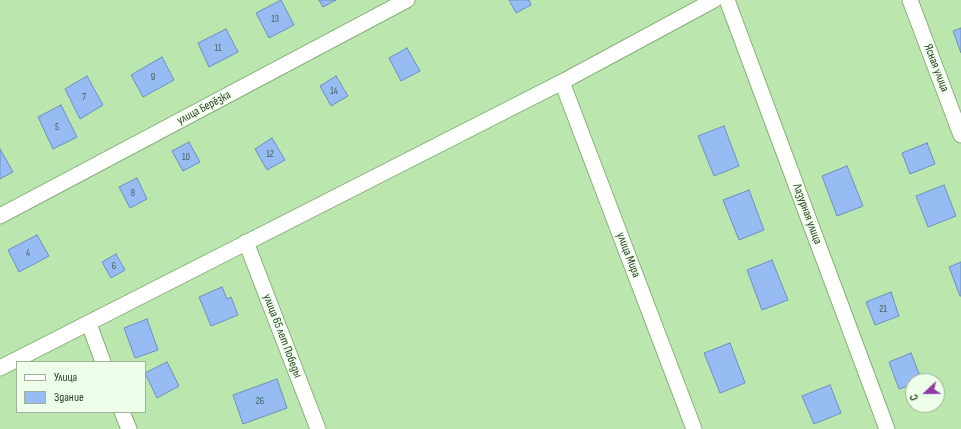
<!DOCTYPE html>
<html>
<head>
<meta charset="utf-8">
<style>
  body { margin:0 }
  #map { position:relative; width:961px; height:429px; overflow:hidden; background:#bbe6ad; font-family:"Sofia Sans Condensed",sans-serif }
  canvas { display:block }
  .legend { position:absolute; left:16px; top:361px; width:130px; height:52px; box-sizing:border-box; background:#edffe8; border:1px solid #a1b29b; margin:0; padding:5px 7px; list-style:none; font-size:12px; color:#2e3f28 }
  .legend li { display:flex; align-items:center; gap:8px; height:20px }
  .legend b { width:20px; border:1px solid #a1b29b }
  .north { position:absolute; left:905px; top:373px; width:40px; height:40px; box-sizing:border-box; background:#edffe8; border:1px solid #a1b29b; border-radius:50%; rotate:248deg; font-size:11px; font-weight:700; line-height:16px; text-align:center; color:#2e3f28 }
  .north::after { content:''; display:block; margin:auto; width:14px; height:18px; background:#8f3aa7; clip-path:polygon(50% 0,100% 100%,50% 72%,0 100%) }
</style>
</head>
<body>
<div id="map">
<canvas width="961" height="429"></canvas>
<ul class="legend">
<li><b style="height:5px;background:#fff"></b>Улица</li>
<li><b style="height:11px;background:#96bcf3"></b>Здание</li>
</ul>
<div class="north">С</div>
</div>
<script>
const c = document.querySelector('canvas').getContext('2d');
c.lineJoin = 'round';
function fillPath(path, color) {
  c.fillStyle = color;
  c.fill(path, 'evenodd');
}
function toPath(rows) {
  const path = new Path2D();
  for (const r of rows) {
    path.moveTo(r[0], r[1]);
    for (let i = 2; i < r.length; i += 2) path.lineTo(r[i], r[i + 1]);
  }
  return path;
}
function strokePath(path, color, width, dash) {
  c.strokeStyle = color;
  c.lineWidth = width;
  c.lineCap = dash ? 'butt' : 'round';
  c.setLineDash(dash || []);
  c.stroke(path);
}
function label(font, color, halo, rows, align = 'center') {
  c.font = font + ' "Sofia Sans Condensed",sans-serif';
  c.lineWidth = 3;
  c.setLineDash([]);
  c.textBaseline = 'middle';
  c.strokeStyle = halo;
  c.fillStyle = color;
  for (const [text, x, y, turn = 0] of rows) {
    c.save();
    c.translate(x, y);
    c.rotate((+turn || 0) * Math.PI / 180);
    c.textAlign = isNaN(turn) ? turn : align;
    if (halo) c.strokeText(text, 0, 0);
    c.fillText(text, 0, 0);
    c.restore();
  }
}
const building = toPath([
  [281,0,294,25,269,38,256,13,281,0],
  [319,0,336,0,323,7,319,0],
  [509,0,529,0,531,5,516,13,509,0],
  [961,28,961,53,953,31,961,28],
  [226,29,238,52,209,67,198,43,226,29],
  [407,48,420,71,401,81,389,58,407,48],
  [162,57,174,80,143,97,131,75,162,57],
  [87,76,103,105,80,119,65,89,87,76],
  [336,76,348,96,331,106,320,86,336,76],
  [61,105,77,137,53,149,38,117,61,105],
  [724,126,739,166,714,176,698,136,724,126],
  [272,138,285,160,267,170,255,149,272,138],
  [189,142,200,162,183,171,172,151,189,142],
  [927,143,935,164,910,174,902,153,927,143],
  [0,149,13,172,0,179,0,149],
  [847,166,863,206,837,216,822,176,847,166],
  [137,178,147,199,130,208,119,187,137,178],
  [944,185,956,216,928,227,916,196,944,185],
  [749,190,764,230,739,240,723,200,749,190],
  [37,235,49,256,19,272,8,250,37,235],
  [116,254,125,270,111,278,102,262,116,254],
  [772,260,788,300,762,310,747,270,772,260],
  [961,262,961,296,960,296,949,267,961,262],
  [222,287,227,299,231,297,238,315,211,326,199,297,222,287],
  [891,292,899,316,875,325,866,302,891,292],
  [147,319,158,350,135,358,124,328,147,319],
  [730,343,745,383,720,393,704,353,730,343],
  [911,353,922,381,913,381,913,384,899,389,889,362,911,353],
  [167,362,179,386,157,398,145,373,167,362],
  [277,379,287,408,243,424,233,395,277,379],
  [830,385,841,413,814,424,802,396,830,385]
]);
fillPath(building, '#96bcf3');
strokePath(building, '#6b8fc3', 1);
const street = toPath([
  [727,0,887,429],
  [910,0,961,135],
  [562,82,694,429],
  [0,216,407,0],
  [246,242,318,429],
  [89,324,103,362],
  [0,368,562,82,714,0],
  [122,412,129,429]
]);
strokePath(street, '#87b079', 17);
strokePath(street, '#fff', 15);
label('10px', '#485e5b', null, [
  ["13",275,19],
  ["11",218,48],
  ["9",153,77],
  ["14",334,91],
  ["7",84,97],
  ["5",57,127],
  ["12",270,154],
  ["10",186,157],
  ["8",133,193],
  ["4",28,253],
  ["6",114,266],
  ["21",883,309],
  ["26",260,401]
]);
label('12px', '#2e3f28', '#edffe8', [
  ["Ясная улица",936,68,69],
  ["улица Берёзка",204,108,-28],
  ["Лазурная улица",807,214,70],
  ["улица Мира",628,255,69],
  ["улица 65 лет Победы",282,336,69]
]);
</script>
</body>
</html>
